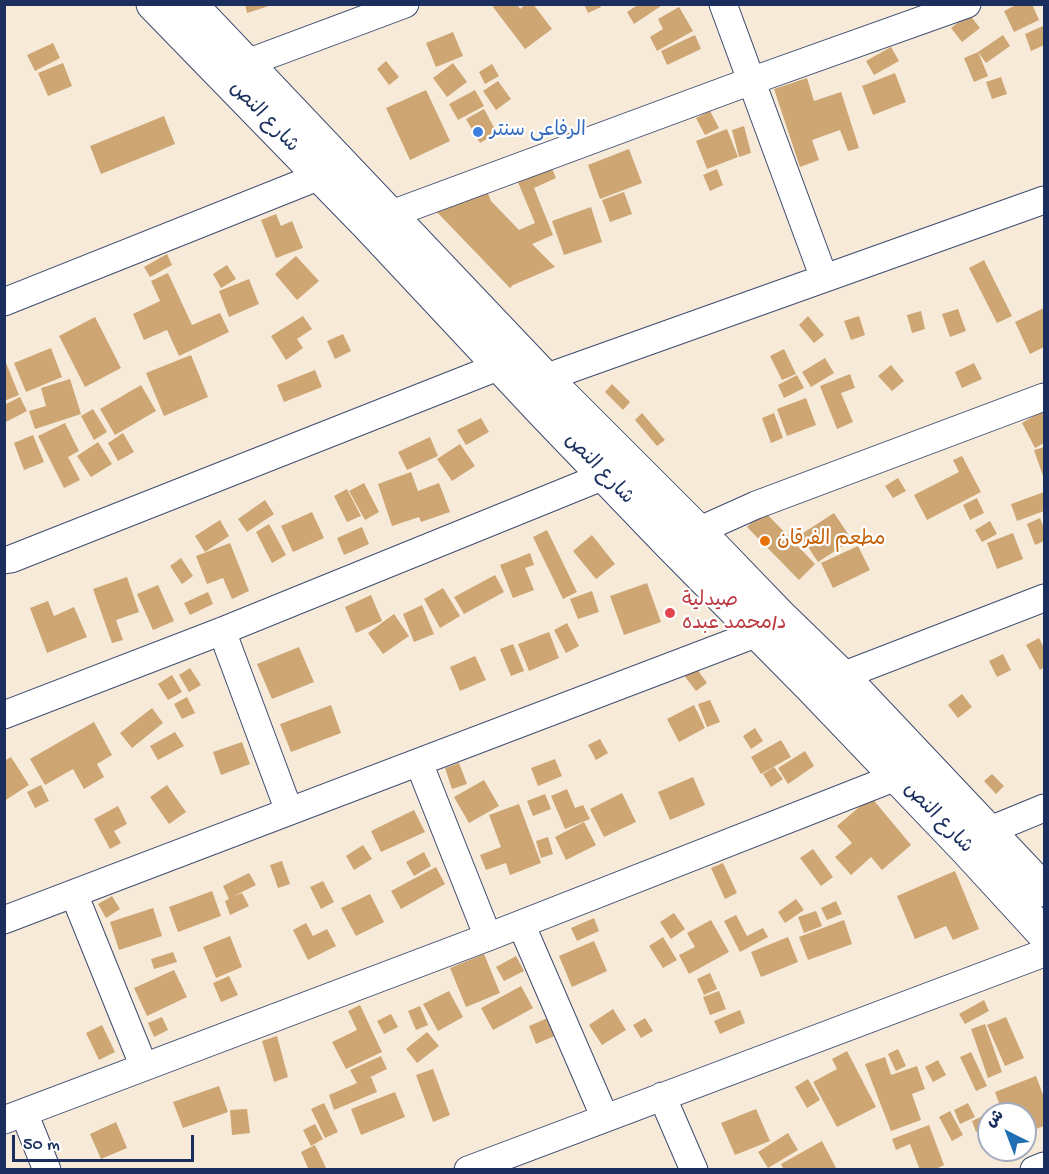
<!DOCTYPE html>
<html>
<head>
<meta charset="utf-8">
<style>
  body { margin:0 }
  #map { position:relative; width:1049px; height:1174px; overflow:hidden; background:#f7ead8; font-family:"Gochi Hand","Playpen Sans Arabic",sans-serif }
  canvas { display:block }
  .frame { position:absolute; inset:0; border:6px solid #1b2f5e; pointer-events:none }
  .north { position:absolute; left:977px; top:1102px; width:60px; height:60px; box-sizing:border-box; background:#fff; border:2px solid #a4acbf; border-radius:50%; rotate:318deg; font-size:16px; font-weight:700; line-height:24px; text-align:center; color:#1b2f5e }
  .north::after { content:''; display:block; margin:auto; width:21px; height:27px; background:#1f6fb2; clip-path:polygon(50% 0,100% 100%,50% 72%,0 100%) }
  .scale { position:absolute; left:12px; top:1135px; width:182px; height:27px; box-sizing:border-box; border:3px solid #1b2f5e; border-top:0; padding-left:8px; font-size:18px; line-height:21px; white-space:nowrap; color:#1b2f5e; -webkit-text-stroke:4px #fff; paint-order:stroke }
</style>
</head>
<body>
<div id="map">
<canvas width="1049" height="1174"></canvas>
<div class="frame"></div>
<div class="north">ش</div>
<div class="scale">50 m</div>
</div>
<script>
const c = document.querySelector('canvas').getContext('2d');
c.lineJoin = 'round';
function fillPath(path, color) {
  c.fillStyle = color;
  c.fill(path, 'evenodd');
}
function toPath(rows) {
  const path = new Path2D();
  for (const r of rows) {
    path.moveTo(r[0], r[1]);
    for (let i = 2; i < r.length; i += 2) path.lineTo(r[i], r[i + 1]);
  }
  return path;
}
function strokePath(path, color, width, dash) {
  c.strokeStyle = color;
  c.lineWidth = width;
  c.lineCap = dash ? 'butt' : 'round';
  c.setLineDash(dash || []);
  c.stroke(path);
}
function label(font, color, halo, rows, align = 'center') {
  c.font = font + ' "Gochi Hand","Playpen Sans Arabic",sans-serif';
  c.lineWidth = 4.5;
  c.setLineDash([]);
  c.textBaseline = 'middle';
  c.strokeStyle = halo;
  c.fillStyle = color;
  for (const [text, x, y, turn = 0] of rows) {
    c.save();
    c.translate(x, y);
    c.rotate((+turn || 0) * Math.PI / 180);
    c.textAlign = isNaN(turn) ? turn : align;
    if (halo) c.strokeText(text, 0, 0);
    c.fillText(text, 0, 0);
    c.restore();
  }
}
fillPath(toPath([
  [245,4,272,4,272,5,247,13],
  [496,4,517,4,520,9,526,4,533,4,552,29,525,49,493,7],
  [584,4,600,4,601,7,588,13],
  [639,4,664,4,634,24,627,12],
  [1018,4,1032,4,1039,20,1014,32,1004,11],
  [679,7,693,31,657,51,650,37,663,29,658,19],
  [969,14,980,28,962,42,951,28],
  [1043,26,1044,30,1044,45,1031,51,1025,34],
  [453,32,463,56,436,67,426,43],
  [695,35,701,49,667,65,661,51],
  [1003,35,1010,46,986,63,978,52],
  [53,43,60,58,35,71,27,55],
  [891,47,899,61,874,75,866,61],
  [978,52,988,76,974,82,964,58],
  [386,61,399,77,389,85,377,69],
  [63,63,72,86,48,96,38,73],
  [453,63,467,82,447,97,433,78],
  [492,64,499,76,485,84,479,72],
  [895,73,906,102,873,115,862,86],
  [1001,77,1007,94,992,99,986,82],
  [807,78,814,101,841,92,859,148,848,151,840,130,812,140,819,160,800,167,774,89],
  [498,81,511,99,496,110,483,91],
  [426,90,450,141,410,160,386,108],
  [475,90,484,106,458,120,449,104],
  [484,109,497,133,480,143,466,119],
  [710,111,719,128,705,135,696,118],
  [164,116,175,144,101,174,90,146],
  [744,126,751,153,739,157,732,130],
  [727,129,738,157,707,169,696,141],
  [629,149,642,183,600,199,588,165],
  [551,166,556,178,534,188,553,235,532,244,555,267,513,285,510,288,432,207,483,181,491,201,519,230,535,223,517,180],
  [717,169,723,185,710,191,703,175],
  [624,192,632,214,610,222,602,200],
  [591,207,602,242,564,255,552,221],
  [276,214,281,226,292,221,303,248,276,258,261,220],
  [167,254,172,265,150,277,144,267],
  [296,256,319,281,297,300,275,274],
  [984,260,1012,316,997,323,969,268],
  [227,265,236,279,221,288,213,274],
  [168,273,192,325,220,313,229,332,179,356,167,330,144,340,133,314,160,301,151,281],
  [249,279,259,304,229,317,219,291],
  [1044,308,1044,347,1030,354,1015,322],
  [958,309,966,331,950,337,942,314],
  [921,311,925,329,912,333,907,315],
  [303,316,312,329,297,339,303,348,286,360,271,336],
  [808,316,824,335,814,343,799,325],
  [859,316,865,335,851,340,844,321],
  [95,317,121,368,85,387,59,336],
  [343,334,351,351,335,359,327,341],
  [51,348,62,377,26,392,14,363],
  [784,349,796,374,782,380,770,356],
  [191,355,208,397,164,416,146,373],
  [4,358,19,395,4,401],
  [825,358,834,373,811,387,802,372],
  [974,363,982,379,962,388,955,372],
  [891,365,904,381,892,391,878,376],
  [315,370,322,387,284,402,277,385],
  [850,374,855,388,841,393,853,422,837,429,820,386],
  [797,375,804,388,784,398,778,385],
  [70,379,81,414,35,429,29,411,46,406,41,388],
  [612,384,630,402,623,410,605,392],
  [141,385,156,411,115,435,100,409],
  [20,397,27,411,4,423,4,405],
  [806,398,816,425,787,436,777,409],
  [93,409,107,432,94,440,81,416],
  [1044,410,1044,443,1035,448,1022,423],
  [642,413,665,440,657,446,635,420],
  [774,413,783,438,771,443,762,418],
  [481,418,489,432,466,445,457,430],
  [65,423,79,451,68,457,80,480,64,488,38,436],
  [123,433,134,452,118,461,108,443],
  [33,435,44,462,24,470,14,443],
  [430,437,438,456,407,470,398,452],
  [98,442,112,464,91,477,77,456],
  [460,444,475,466,452,481,437,459],
  [1044,447,1044,479,1034,450],
  [962,456,981,492,927,520,914,495,959,472,953,460],
  [411,472,418,491,439,483,450,512,421,522,419,517,392,526,378,484],
  [898,478,906,491,893,498,885,486],
  [364,483,379,512,365,520,349,491],
  [347,489,361,516,347,522,334,496],
  [1044,492,1044,511,1017,521,1011,504],
  [977,498,984,513,970,520,963,505],
  [265,500,274,514,247,532,238,519],
  [764,511,815,564,799,580,747,527],
  [312,512,324,538,293,552,281,526],
  [834,513,852,540,818,562,800,535],
  [1040,518,1044,528,1044,541,1035,545,1027,524],
  [220,520,229,536,205,552,195,536],
  [990,521,997,534,982,542,975,530],
  [269,524,286,555,272,563,256,532],
  [362,527,369,544,344,555,337,538],
  [547,530,577,592,563,599,533,537],
  [1013,533,1023,559,997,569,987,543],
  [592,535,615,564,596,579,573,551],
  [230,543,249,591,232,599,223,578,207,584,196,556],
  [858,546,870,570,833,588,821,563],
  [530,553,534,565,525,568,534,590,513,598,500,565],
  [181,558,193,576,182,584,170,566],
  [495,575,504,592,464,614,454,597],
  [127,577,139,612,116,620,123,640,112,643,93,589],
  [647,583,661,622,624,635,610,596],
  [158,585,174,621,153,630,137,594],
  [443,588,460,616,440,628,424,599],
  [592,591,599,612,578,619,570,599],
  [208,592,213,604,190,615,184,603],
  [371,595,382,621,356,633,345,607],
  [48,601,54,616,74,607,87,637,47,653,30,608],
  [422,605,434,634,414,642,403,614],
  [394,614,409,636,383,654,368,633],
  [567,623,579,646,566,653,554,630],
  [549,632,559,658,529,671,518,644],
  [1039,638,1044,648,1044,667,1040,670,1026,645],
  [513,644,524,671,511,676,500,649],
  [299,647,314,682,272,699,257,664],
  [1003,654,1011,670,997,677,989,661],
  [475,656,486,680,460,691,450,667],
  [694,665,707,683,696,691,683,674],
  [190,668,201,685,189,692,179,675],
  [172,675,182,692,168,700,158,684],
  [962,694,972,707,958,718,948,705],
  [187,697,195,713,182,719,174,704],
  [710,700,720,722,707,727,698,704],
  [331,705,341,733,291,752,280,724],
  [694,705,705,728,679,742,667,719],
  [152,708,163,723,132,748,120,733],
  [94,722,112,755,97,764,104,777,84,789,73,769,45,785,30,759],
  [755,728,763,741,751,749,743,736],
  [175,732,184,746,158,760,150,746],
  [600,739,608,753,596,760,588,745],
  [781,740,791,757,761,774,751,757],
  [242,742,250,764,221,775,213,752],
  [805,751,814,766,788,784,778,768],
  [11,757,29,785,4,801,4,761],
  [555,759,562,776,538,786,531,768],
  [459,763,467,784,452,789,445,768],
  [774,767,783,779,771,787,763,774],
  [992,774,1004,786,996,794,984,781],
  [693,777,705,805,670,820,658,792],
  [484,780,499,806,469,823,454,797],
  [41,785,49,801,35,808,27,792],
  [167,785,186,812,169,824,150,797],
  [567,789,575,808,583,805,590,819,565,829,551,796],
  [622,793,636,822,604,837,590,809],
  [545,794,551,809,533,816,527,801],
  [871,797,911,845,882,870,871,857,851,875,835,857,852,843,837,826],
  [519,804,541,863,510,875,506,863,486,870,480,855,501,847,489,815],
  [118,806,127,824,114,831,121,843,110,849,94,819],
  [414,810,425,832,381,852,371,831],
  [584,822,596,845,566,860,555,837],
  [548,837,553,854,541,858,536,841],
  [363,845,372,859,354,870,346,856],
  [813,849,833,877,821,886,800,858],
  [424,852,431,866,414,876,406,862],
  [282,861,290,884,278,888,270,865],
  [723,863,737,893,725,899,711,868],
  [436,867,445,884,401,909,391,891],
  [955,871,979,929,953,940,946,926,915,939,897,896],
  [249,873,256,885,232,897,242,893,249,906,230,915,225,901,229,899,223,886],
  [323,881,334,902,321,909,310,887],
  [212,891,221,916,178,932,169,907],
  [370,894,384,922,356,936,341,908],
  [112,896,120,909,106,918,98,904],
  [796,899,804,910,785,923,778,912],
  [836,901,842,914,827,920,821,908],
  [153,908,162,936,119,950,110,922],
  [816,911,822,926,804,933,798,917],
  [674,913,685,929,671,939,660,922],
  [736,915,747,936,763,928,768,937,740,952,724,921],
  [594,918,599,931,577,941,571,928],
  [711,920,729,952,689,974,679,955,695,947,687,933],
  [844,920,852,944,808,960,799,937],
  [306,923,313,936,327,929,336,946,308,960,293,930],
  [230,936,242,967,216,978,203,947],
  [663,937,677,960,663,968,649,946],
  [788,937,798,962,761,977,751,952],
  [594,941,607,971,572,987,559,956],
  [173,952,177,962,154,969,151,959],
  [484,954,500,993,466,1007,450,968],
  [516,956,524,971,504,981,496,967],
  [174,970,187,997,147,1016,134,988],
  [710,973,717,989,704,995,697,979],
  [229,976,238,995,221,1002,213,983],
  [521,986,533,1008,493,1030,481,1008],
  [449,991,463,1017,438,1031,423,1004],
  [719,991,726,1009,710,1015,703,997],
  [984,1000,989,1011,965,1024,959,1014],
  [360,1005,382,1052,346,1069,332,1042,357,1030,348,1011],
  [420,1006,428,1025,416,1030,408,1011],
  [613,1009,626,1030,602,1045,589,1025],
  [740,1010,745,1023,720,1034,714,1021],
  [391,1014,398,1027,384,1034,377,1021],
  [162,1017,168,1030,154,1037,148,1023],
  [550,1017,557,1035,536,1044,529,1026],
  [1006,1017,1024,1058,1005,1066,987,1025],
  [645,1018,653,1031,641,1038,633,1025],
  [985,1024,1002,1072,988,1078,971,1029],
  [102,1025,115,1052,99,1060,86,1033],
  [427,1032,439,1046,417,1063,406,1049],
  [277,1036,288,1077,274,1082,262,1041],
  [898,1049,906,1066,896,1071,888,1054],
  [847,1051,876,1107,837,1127,813,1082,837,1069,832,1059],
  [971,1052,987,1086,976,1091,960,1057],
  [381,1056,387,1069,364,1080,371,1077,377,1092,334,1110,329,1095,357,1083,350,1070],
  [885,1057,891,1075,917,1066,925,1089,912,1094,921,1120,891,1131,865,1064],
  [938,1060,946,1075,933,1082,925,1067],
  [433,1069,450,1115,433,1122,416,1075],
  [1036,1076,1044,1097,1044,1126,1025,1133,1025,1114,1003,1114,995,1092],
  [808,1079,820,1100,807,1108,795,1087],
  [219,1086,228,1112,183,1128,173,1102],
  [395,1092,405,1117,361,1135,351,1109],
  [324,1103,338,1132,325,1138,311,1109],
  [968,1103,975,1117,960,1124,954,1110],
  [247,1109,250,1133,232,1135,230,1110],
  [756,1109,770,1141,735,1155,721,1123],
  [950,1111,963,1135,952,1141,939,1117],
  [989,1113,989,1126,976,1132,972,1121],
  [116,1122,127,1148,101,1159,90,1134],
  [315,1124,323,1139,311,1146,303,1130],
  [929,1125,944,1165,934,1170,920,1170,910,1144,896,1150,892,1139],
  [788,1133,798,1150,768,1168,758,1152],
  [822,1141,837,1170,784,1170,781,1164],
  [315,1145,327,1170,309,1170,301,1152]
]), '#cda674');
const minor = toPath([
  [723,4,824,278],
  [247,63,405,4],
  [389,215,751,81,967,4],
  [4,302,320,176,337,168],
  [545,378,1044,200],
  [698,531,756,505,1044,397],
  [4,560,11,559,500,366],
  [222,631,289,811],
  [842,676,1044,598],
  [4,715,222,631,604,476],
  [419,763,488,937],
  [988,831,1044,808],
  [74,894,144,1067],
  [4,920,758,633],
  [521,924,605,1118],
  [662,1096,694,1170],
  [24,1113,47,1170],
  [4,1120,488,937,896,777],
  [468,1170,1044,953],
  [1034,1170,1044,1166]
]);
const secondary = toPath([
  [153,4,368,225,544,413,669,543,812,688,966,849,1044,934],
  [190,4,545,378,698,531,777,613,842,676,1044,890]
]);
strokePath(minor, '#3c4b70', 29);
strokePath(secondary, '#3c4b70', 35);
strokePath(minor, '#fff', 27);
strokePath(secondary, '#fff', 33);
for (const [x, y, r, color] of [
  [478,132,6,"#3f7fe0"],
  [765,541,6,"#e8710a"],
  [670,613,6,"#e0444e"]
]) {
  const dot = new Path2D();
  dot.arc(x, y, r, 0, 2 * Math.PI);
  c.fillStyle = color;
  c.fill(dot);
  strokePath(dot, '#fff', 2);
}
label('20px', '#1b2f5e', '#fff', [
  ["شارع النص",263,118,46],
  ["شارع النص",598,470,46],
  ["شارع النص",937,819,46]
]);
label('20px', '#366cbe', '#fff', [
  ["الرفاعى سنتر",490,132]
], 'left');
label('20px', '#c56008', '#fff', [
  ["مطعم الفرقان",777,541]
], 'left');
label('20px', '#be3a42', '#fff', [
  ["صيدلية",682,602],
  ["د/محمد عبده",682,625]
], 'left');
</script>
</body>
</html>
